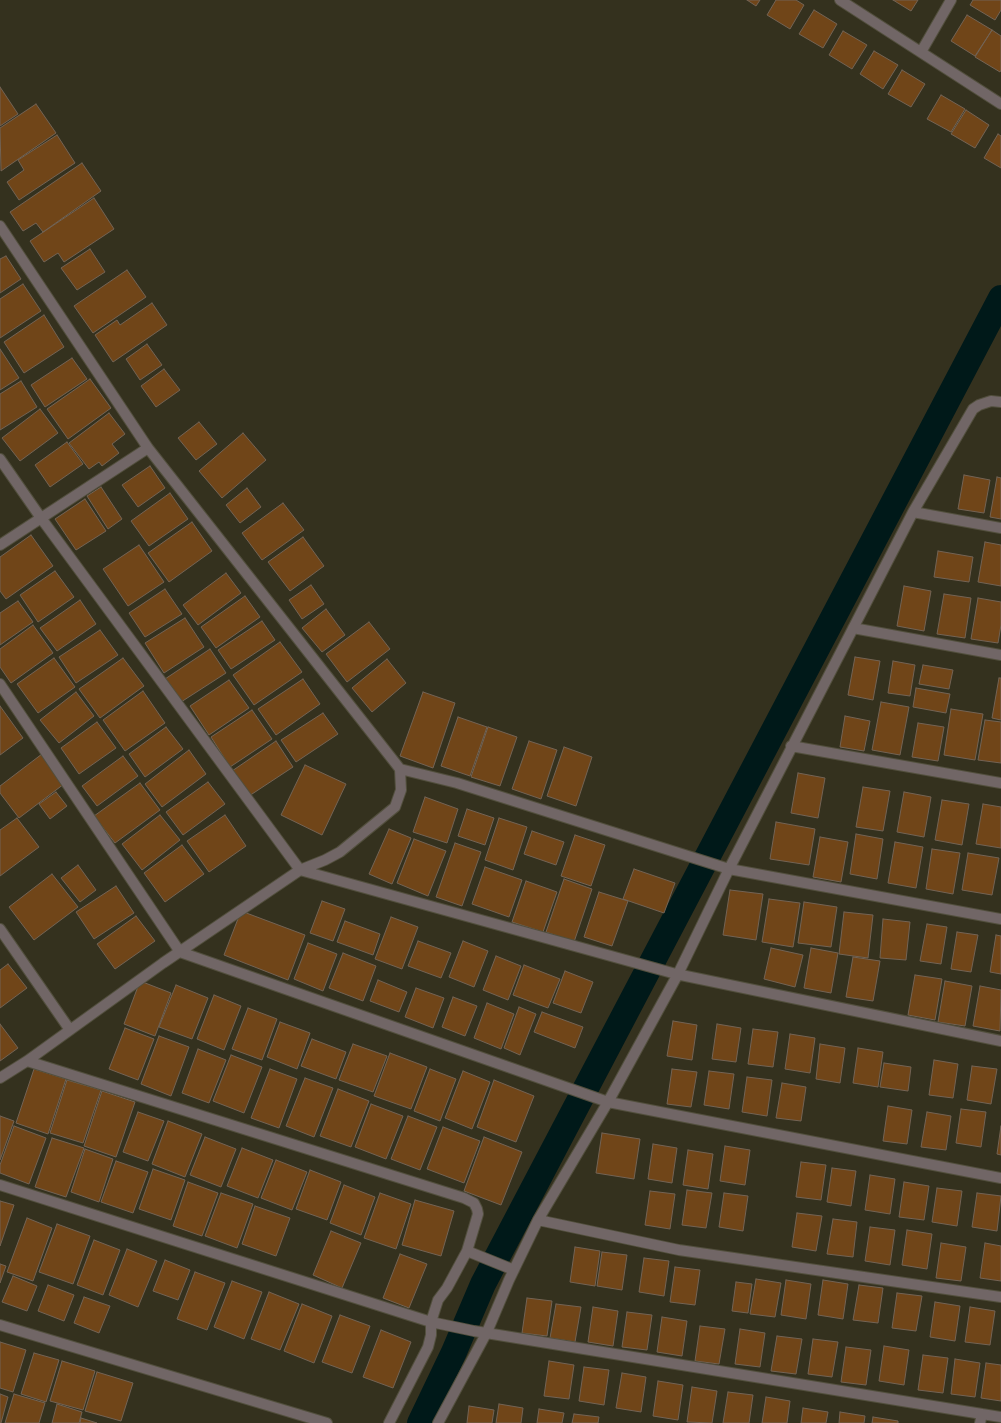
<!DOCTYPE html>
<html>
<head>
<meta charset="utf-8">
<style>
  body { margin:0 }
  canvas { display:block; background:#34311e }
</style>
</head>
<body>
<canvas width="1001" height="1423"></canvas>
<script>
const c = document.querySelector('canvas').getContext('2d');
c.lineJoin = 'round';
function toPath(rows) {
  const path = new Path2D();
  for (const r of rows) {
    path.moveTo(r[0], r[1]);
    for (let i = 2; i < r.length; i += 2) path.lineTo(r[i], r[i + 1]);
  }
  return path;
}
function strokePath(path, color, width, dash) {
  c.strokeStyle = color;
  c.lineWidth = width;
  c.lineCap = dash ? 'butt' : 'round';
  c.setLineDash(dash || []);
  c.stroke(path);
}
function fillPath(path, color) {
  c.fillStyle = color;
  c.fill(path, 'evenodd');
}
strokePath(toPath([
  [420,1423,454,1352,483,1284,1001,298]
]), '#001919', 26);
const building = toPath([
  [747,0,760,0,756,6,747,0],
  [776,0,796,0,804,5,790,29,767,15,776,0],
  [893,0,918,0,911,11,893,0],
  [973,0,1001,0,1001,10,995,20,970,5,973,0],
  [814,10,837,24,823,48,799,34,814,10],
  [967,15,992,30,975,56,951,41,967,15],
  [992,30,1001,36,1001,70,1000,72,975,57,992,30],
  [843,31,867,45,852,69,829,55,843,31],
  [874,51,898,65,883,89,860,74,874,51],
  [902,70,925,84,911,107,888,94,902,70],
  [0,87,18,114,0,126,0,87],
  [941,95,965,109,951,132,927,119,941,95],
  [36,104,56,133,1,171,0,128,36,104],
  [966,110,989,125,975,148,951,134,966,110],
  [998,134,1001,136,1001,168,984,158,998,134],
  [57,135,75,163,19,200,7,182,24,170,18,160,57,135],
  [82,163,101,191,43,232,36,223,23,231,10,212,82,163],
  [94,198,114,229,64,262,58,253,44,262,30,241,94,198],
  [90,249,105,272,77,290,61,268,90,249],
  [6,256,21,279,0,293,0,259,6,256],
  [127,270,146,297,93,333,74,306,127,270],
  [23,284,41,311,0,338,0,299,23,284],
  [152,303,167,325,113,362,95,335,117,320,120,325,152,303],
  [44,315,64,347,24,373,4,342,44,315],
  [147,344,162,365,140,380,126,359,147,344],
  [0,349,19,378,0,390,0,349],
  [72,358,87,379,45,407,31,385,72,358],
  [164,369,180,390,156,407,141,386,164,369],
  [90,379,111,408,68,439,47,409,90,379],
  [21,381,37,407,0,430,0,394,21,381],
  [40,409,58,433,20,461,2,438,40,409],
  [109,413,125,434,112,444,119,453,102,466,99,462,89,469,69,443,109,413],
  [199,422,217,444,196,460,178,438,199,422],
  [243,433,266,460,222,498,199,471,243,433],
  [67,442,83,464,50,487,35,465,67,442],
  [150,466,165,488,138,507,122,485,150,466],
  [964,475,990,480,984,513,958,509,964,475],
  [997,477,1001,478,1001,519,990,517,997,477],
  [101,487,122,519,108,529,87,496,101,487],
  [247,488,261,507,240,523,226,505,247,488],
  [170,493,188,519,149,546,131,521,170,493],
  [85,499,106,531,76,550,55,519,85,499],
  [283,503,304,530,262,560,242,533,283,503],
  [192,522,212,551,169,582,148,553,192,522],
  [31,535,53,566,6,599,0,591,0,557,31,535],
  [303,537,324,566,290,591,268,562,303,537],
  [985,542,1001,545,1001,586,978,582,985,542],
  [139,545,164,582,128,606,103,569,139,545],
  [938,551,973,557,969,582,934,577,938,551],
  [55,571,74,597,38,622,20,595,55,571],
  [226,573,241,593,198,625,183,605,226,573],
  [311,585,324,604,302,619,289,600,311,585],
  [904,586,931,591,924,631,897,626,904,586],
  [165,589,182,614,145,637,129,613,165,589],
  [944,594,971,598,965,638,937,634,944,594],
  [245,596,260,617,216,648,201,627,245,596],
  [978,598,1001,602,1001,625,998,643,971,639,978,598],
  [80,600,96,624,57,651,40,628,80,600],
  [18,601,33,622,0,645,0,613,18,601],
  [326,609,345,635,322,652,302,628,326,609],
  [185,618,204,647,164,673,145,643,185,618],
  [262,621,275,640,231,669,218,650,262,621],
  [369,622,390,649,347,682,326,654,369,622],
  [33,625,53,653,11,683,0,667,0,649,33,625],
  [100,630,118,655,76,683,59,657,100,630],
  [280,642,302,672,254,705,233,675,280,642],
  [210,649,226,673,181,702,165,679,210,649],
  [855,657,880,661,873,700,848,695,855,657],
  [54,658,75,687,38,713,17,684,54,658],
  [123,658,144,686,100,718,79,689,123,658],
  [387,659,406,683,372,712,352,688,387,659],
  [893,661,915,665,910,696,888,693,893,661],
  [923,665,953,670,949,689,919,684,923,665],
  [999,678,1001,678,1001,720,992,718,999,678],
  [303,679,320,704,276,735,258,709,303,679],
  [229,680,249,708,209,735,190,706,229,680],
  [916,688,950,694,946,713,913,707,916,688],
  [143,691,165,723,125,751,103,720,143,691],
  [76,692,94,716,59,743,40,720,76,692],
  [423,692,455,703,433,768,400,756,423,692],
  [881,702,909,707,900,755,872,750,881,702],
  [0,706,23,738,0,755,0,706],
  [951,709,983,714,975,760,944,755,951,709],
  [252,710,272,739,230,767,211,737,252,710],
  [323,713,338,734,296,762,281,740,323,713],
  [845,716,870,721,864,751,840,747,845,716],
  [458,717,487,727,470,776,441,766,458,717],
  [985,720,1001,722,1001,763,978,760,985,720],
  [97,722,116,748,79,774,61,748,97,722],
  [918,723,944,727,938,761,912,757,918,723],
  [166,727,183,749,145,777,129,754,166,727],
  [488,727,517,737,500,786,471,777,488,727],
  [276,741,293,767,249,796,232,771,276,741],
  [529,741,557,750,541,799,512,789,529,741],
  [564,747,592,757,576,806,547,796,564,747],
  [189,750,206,774,162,807,145,784,189,750],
  [42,754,64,784,19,818,0,793,0,786,42,754],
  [123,756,138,776,97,806,82,786,123,756],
  [305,765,346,784,322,835,281,815,305,765],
  [798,773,825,778,818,818,791,813,798,773],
  [208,782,225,804,183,835,166,812,208,782],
  [140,783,160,810,115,843,94,816,140,783],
  [863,787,890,791,883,831,856,827,863,787],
  [56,792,67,806,50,819,39,804,56,792],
  [904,792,931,797,924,837,897,832,904,792],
  [425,797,458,809,447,843,413,832,425,797],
  [942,800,969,804,962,845,935,840,942,800],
  [983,804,1001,807,1001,848,976,844,983,804],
  [467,809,494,818,485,845,458,836,467,809],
  [160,815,180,840,142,870,122,844,160,815],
  [225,815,246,846,209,872,187,841,225,815],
  [17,818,39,847,0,876,0,830,17,818],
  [499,818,527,827,513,870,485,860,499,818],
  [776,822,815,829,809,865,770,859,776,822],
  [389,829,411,838,392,884,369,874,389,829],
  [532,831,564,842,556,865,524,854,532,831],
  [856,834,883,839,877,879,850,874,856,834],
  [575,835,605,845,591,886,561,876,575,835],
  [820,837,848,842,841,882,813,877,820,837],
  [414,839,446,851,428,896,397,883,414,839],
  [895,842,923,847,916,888,888,883,895,842],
  [455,843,481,852,462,906,436,897,455,843],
  [182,845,204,874,165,902,144,873,182,845],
  [932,849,960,853,953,894,926,889,932,849],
  [968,853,999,858,992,895,962,890,968,853],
  [78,865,96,890,80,902,61,878,78,865],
  [485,867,522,880,509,917,472,904,485,867],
  [634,869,675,883,664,913,623,899,634,869],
  [52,874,78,907,34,940,9,907,52,874],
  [564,879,592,889,574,942,546,932,564,879],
  [526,881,557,892,543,932,512,922,526,881],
  [116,886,134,913,94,939,76,912,116,886],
  [730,890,763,894,756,940,723,935,730,890],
  [599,892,628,901,612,946,584,937,599,892],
  [769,899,800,903,793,947,762,942,769,899],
  [322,901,345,909,333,941,310,933,322,901],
  [804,902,837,907,831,947,798,943,804,902],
  [241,911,305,935,288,980,224,955,241,911],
  [844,912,873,915,868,958,839,954,844,912],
  [136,916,155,941,115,969,97,944,136,916],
  [391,917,418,927,402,969,375,959,391,917],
  [883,919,910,922,906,960,880,958,883,919],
  [345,921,380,934,373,955,337,942,345,921],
  [927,924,947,927,941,964,920,961,927,924],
  [957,932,978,935,971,972,951,969,957,932],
  [996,935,1001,936,1001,974,990,972,996,935],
  [418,941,451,953,441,978,408,966,418,941],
  [463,941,488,951,474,987,449,977,463,941],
  [308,943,337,954,323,991,294,979,308,943],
  [771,948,803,955,795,987,764,979,771,948],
  [811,948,838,953,831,993,804,988,811,948],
  [343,953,376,966,363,1001,329,988,343,953],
  [496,956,521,966,508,1000,483,990,496,956],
  [853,957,880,961,873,1001,846,997,853,957],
  [8,964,27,988,0,1008,0,970,8,964],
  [524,965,560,979,548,1008,513,995,524,965],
  [565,971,593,982,581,1013,553,1003,565,971],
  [915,975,942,979,935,1020,908,1015,915,975],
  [378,980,407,992,399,1012,370,1001,378,980],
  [140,981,171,993,155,1036,124,1024,140,981],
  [945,981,972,986,965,1026,938,1022,945,981],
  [176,985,208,998,192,1039,159,1027,176,985],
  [980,986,1001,990,1000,1031,973,1026,980,986],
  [416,988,444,998,433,1028,405,1017,416,988],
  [214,995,241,1006,224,1050,197,1039,214,995],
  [453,997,477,1006,465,1036,442,1027,453,997],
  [487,1003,514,1014,501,1049,474,1038,487,1003],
  [519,1007,536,1014,520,1055,504,1048,519,1007],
  [248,1008,277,1019,262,1060,232,1049,248,1008],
  [542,1012,583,1027,575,1048,534,1032,542,1012],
  [673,1021,697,1025,692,1060,667,1056,673,1021],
  [280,1022,310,1033,297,1069,267,1057,280,1022],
  [0,1024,18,1048,0,1061,0,1024],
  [717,1024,741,1028,736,1062,712,1059,717,1024],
  [125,1028,154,1039,138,1080,109,1069,125,1028],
  [753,1029,778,1032,773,1067,748,1064,753,1029],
  [790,1034,815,1038,810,1073,785,1069,790,1034],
  [159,1036,189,1047,171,1096,141,1084,159,1036],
  [312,1039,346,1052,336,1079,301,1066,312,1039],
  [353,1044,387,1056,373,1092,339,1080,353,1044],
  [820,1044,845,1048,840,1083,816,1079,820,1044],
  [858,1048,883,1052,878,1087,853,1083,858,1048],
  [198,1049,226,1060,209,1103,182,1093,198,1049],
  [390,1053,427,1067,411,1109,374,1096,390,1053],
  [231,1055,262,1067,244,1113,213,1101,231,1055],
  [934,1060,958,1064,953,1098,929,1095,934,1060],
  [884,1063,911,1067,908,1091,880,1087,884,1063],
  [972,1066,997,1069,991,1104,967,1100,972,1066],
  [34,1069,66,1079,48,1134,16,1123,34,1069],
  [270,1069,297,1079,279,1128,251,1118,270,1069],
  [430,1069,456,1079,440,1121,414,1111,430,1069],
  [672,1069,697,1072,691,1107,667,1104,672,1069],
  [463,1071,490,1082,472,1129,445,1118,463,1071],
  [709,1071,734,1074,729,1109,704,1105,709,1071],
  [747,1077,772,1080,767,1116,742,1112,747,1077],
  [305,1078,333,1088,314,1137,286,1126,305,1078],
  [67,1080,101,1090,83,1143,50,1133,67,1080],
  [494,1080,534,1096,516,1142,477,1127,494,1080],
  [782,1083,806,1087,801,1121,776,1118,782,1083],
  [338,1089,369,1101,351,1147,320,1136,338,1089],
  [102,1091,135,1102,116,1157,84,1146,102,1091],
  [371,1104,403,1116,386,1159,355,1147,371,1104],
  [888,1106,912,1110,907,1144,883,1141,888,1106],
  [961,1109,986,1112,981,1147,956,1143,961,1109],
  [138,1112,164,1121,148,1161,123,1152,138,1112],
  [927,1112,951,1116,946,1150,921,1147,927,1112],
  [0,1116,14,1121,0,1160,0,1116],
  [408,1116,437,1127,420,1170,391,1159,408,1116],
  [168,1121,202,1134,185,1177,152,1164,168,1121],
  [14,1126,46,1138,29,1184,0,1173,0,1165,14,1126],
  [1001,1126,1001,1155,997,1154,1001,1126],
  [443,1127,480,1141,464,1183,427,1169,443,1127],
  [602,1133,640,1139,634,1179,596,1173,602,1133],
  [205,1137,236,1149,221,1187,190,1175,205,1137],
  [484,1137,522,1152,501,1205,464,1191,484,1137],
  [52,1138,84,1148,66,1197,35,1187,52,1138],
  [653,1144,677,1148,672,1183,648,1179,653,1144],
  [725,1146,750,1150,745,1185,720,1181,725,1146],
  [242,1148,273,1160,258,1198,227,1186,242,1148],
  [85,1149,113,1159,99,1202,71,1192,85,1149],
  [688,1150,713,1154,708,1189,683,1185,688,1150],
  [276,1160,307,1172,292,1210,261,1198,276,1160],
  [116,1161,148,1172,133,1213,101,1202,116,1161],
  [801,1162,826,1165,821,1200,796,1197,801,1162],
  [832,1168,856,1171,851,1206,827,1202,832,1168],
  [153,1169,185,1180,171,1220,139,1209,153,1169],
  [310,1170,341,1182,327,1220,296,1209,310,1170],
  [870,1175,895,1179,890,1214,865,1210,870,1175],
  [188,1182,218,1193,202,1236,173,1226,188,1182],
  [904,1182,929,1186,924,1220,899,1217,904,1182],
  [344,1185,375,1197,361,1235,330,1223,344,1185],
  [937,1188,962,1191,957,1226,932,1222,937,1188],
  [687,1190,712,1193,706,1228,682,1225,687,1190],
  [650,1191,675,1194,670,1229,645,1225,650,1191],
  [221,1193,253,1204,237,1248,205,1236,221,1193],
  [380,1193,411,1204,396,1249,364,1238,380,1193],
  [724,1193,748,1196,743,1231,719,1227,724,1193],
  [977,1193,1001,1196,997,1231,972,1227,977,1193],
  [415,1200,454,1211,441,1256,402,1245,415,1200],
  [0,1201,14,1205,0,1246,0,1201],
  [255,1206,290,1218,276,1256,242,1244,255,1206],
  [797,1213,822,1216,816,1251,792,1247,797,1213],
  [27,1218,52,1228,33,1281,7,1272,27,1218],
  [833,1219,857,1222,853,1257,827,1254,833,1219],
  [57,1224,90,1236,73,1284,39,1272,57,1224],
  [870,1227,895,1230,890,1265,865,1261,870,1227],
  [907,1230,932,1234,927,1269,902,1265,907,1230],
  [331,1231,361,1243,342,1288,313,1275,331,1231],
  [94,1240,120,1250,103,1295,77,1285,94,1240],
  [941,1243,966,1247,961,1281,936,1278,941,1243],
  [985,1243,1001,1246,1001,1281,980,1278,985,1243],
  [575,1247,600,1251,595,1286,570,1282,575,1247],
  [127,1249,157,1261,138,1307,109,1295,127,1249],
  [602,1252,627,1255,622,1290,597,1286,602,1252],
  [400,1254,427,1264,409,1308,383,1298,400,1254],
  [644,1258,669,1261,664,1296,639,1292,644,1258],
  [165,1260,190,1270,178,1300,153,1291,165,1260],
  [0,1264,6,1266,0,1283,0,1264],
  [675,1267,700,1270,695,1305,670,1302,675,1267],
  [195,1272,225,1283,207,1330,177,1319,195,1272],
  [13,1276,37,1286,27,1311,2,1302,13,1276],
  [756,1279,781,1283,775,1317,750,1314,756,1279],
  [786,1280,811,1284,806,1319,781,1315,786,1280],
  [823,1280,848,1284,843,1319,818,1315,823,1280],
  [232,1281,262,1292,244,1339,214,1327,232,1281],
  [736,1282,752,1284,748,1313,732,1311,736,1282],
  [48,1285,74,1295,64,1321,38,1311,48,1285],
  [859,1285,883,1288,878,1323,853,1320,859,1285],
  [269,1292,299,1304,280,1350,251,1339,269,1292],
  [897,1293,922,1296,916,1331,892,1328,897,1293],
  [84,1297,110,1306,99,1333,74,1323,84,1297],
  [527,1298,552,1301,547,1336,522,1333,527,1298],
  [935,1302,960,1306,955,1341,930,1337,935,1302],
  [302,1304,332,1316,314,1363,284,1351,302,1304],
  [556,1304,581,1307,575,1342,550,1338,556,1304],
  [593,1307,618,1311,613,1346,588,1342,593,1307],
  [970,1307,995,1311,990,1345,965,1342,970,1307],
  [627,1312,652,1315,647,1350,622,1347,627,1312],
  [340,1315,370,1326,352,1373,322,1362,340,1315],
  [662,1317,687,1321,682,1356,657,1352,662,1317],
  [700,1326,725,1329,719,1364,695,1361,700,1326],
  [740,1329,765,1333,760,1367,735,1364,740,1329],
  [381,1330,411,1342,393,1388,363,1377,381,1330],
  [777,1336,802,1339,796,1374,771,1371,777,1336],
  [813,1339,838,1342,832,1377,808,1374,813,1339],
  [0,1342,26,1350,13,1392,0,1388,0,1342],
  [884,1346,909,1350,904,1385,879,1381,884,1346],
  [846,1347,871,1350,866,1385,841,1382,846,1347],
  [34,1353,59,1360,46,1402,21,1394,34,1353],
  [923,1355,948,1358,943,1393,918,1390,923,1355],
  [955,1359,980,1363,975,1397,951,1394,955,1359],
  [62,1361,95,1371,83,1410,50,1401,62,1361],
  [549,1361,574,1365,569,1399,544,1396,549,1361],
  [986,1363,1001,1365,1001,1401,981,1398,986,1363],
  [584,1367,609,1370,604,1405,579,1401,584,1367],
  [97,1372,133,1383,121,1421,85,1411,97,1372],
  [622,1373,646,1377,641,1412,616,1408,622,1373],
  [658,1381,683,1385,678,1420,653,1416,658,1381],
  [692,1387,717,1391,712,1423,687,1422,692,1387],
  [728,1392,753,1395,749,1423,723,1423,728,1392],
  [0,1394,8,1397,1,1423,0,1423,0,1394],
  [14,1394,45,1403,39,1423,5,1423,14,1394],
  [766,1397,790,1401,787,1423,762,1423,766,1397],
  [57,1404,82,1412,79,1423,52,1423,57,1404],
  [499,1404,523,1408,521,1423,496,1423,499,1404],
  [469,1406,494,1410,492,1423,467,1423,469,1406],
  [803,1408,828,1412,826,1423,801,1423,803,1408],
  [539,1409,564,1413,562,1423,537,1423,539,1409],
  [840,1412,865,1416,864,1423,839,1423,840,1412],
  [574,1414,599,1417,598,1423,572,1423,574,1414],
  [873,1417,898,1421,898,1423,872,1423,873,1417],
  [81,1418,97,1423,80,1423,81,1418]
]);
fillPath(building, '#704518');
strokePath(building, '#736354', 1);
const street = toPath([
  [840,0,1001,104],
  [921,52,951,0],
  [0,226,148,448,400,769],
  [0,459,41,518,300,870,676,974,1001,1041],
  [913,512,1001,528],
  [0,545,148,448],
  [853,628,1001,655],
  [0,684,180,952,608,1102,1001,1178],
  [791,746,1001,783],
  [0,929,70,1030],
  [27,1061,464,1198,474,1203,477,1209,478,1214,467,1251,447,1288,438,1300,431,1322,431,1335,428,1347,389,1423],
  [0,1078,27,1061,163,963,300,870,325,860,340,852,395,807,401,790,400,769,457,783,729,869,1001,919],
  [0,1185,431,1322,474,1331,982,1414],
  [538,1220,679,1250,1001,1297],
  [467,1251,514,1270],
  [0,1325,327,1423],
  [438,1423,487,1332,509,1280,538,1220,608,1102,678,974,729,869,913,512,973,409,979,405,991,401,1001,402],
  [980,1423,982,1414,1001,1417]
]);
strokePath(street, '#524f3d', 12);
strokePath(street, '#716666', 10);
</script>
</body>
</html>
